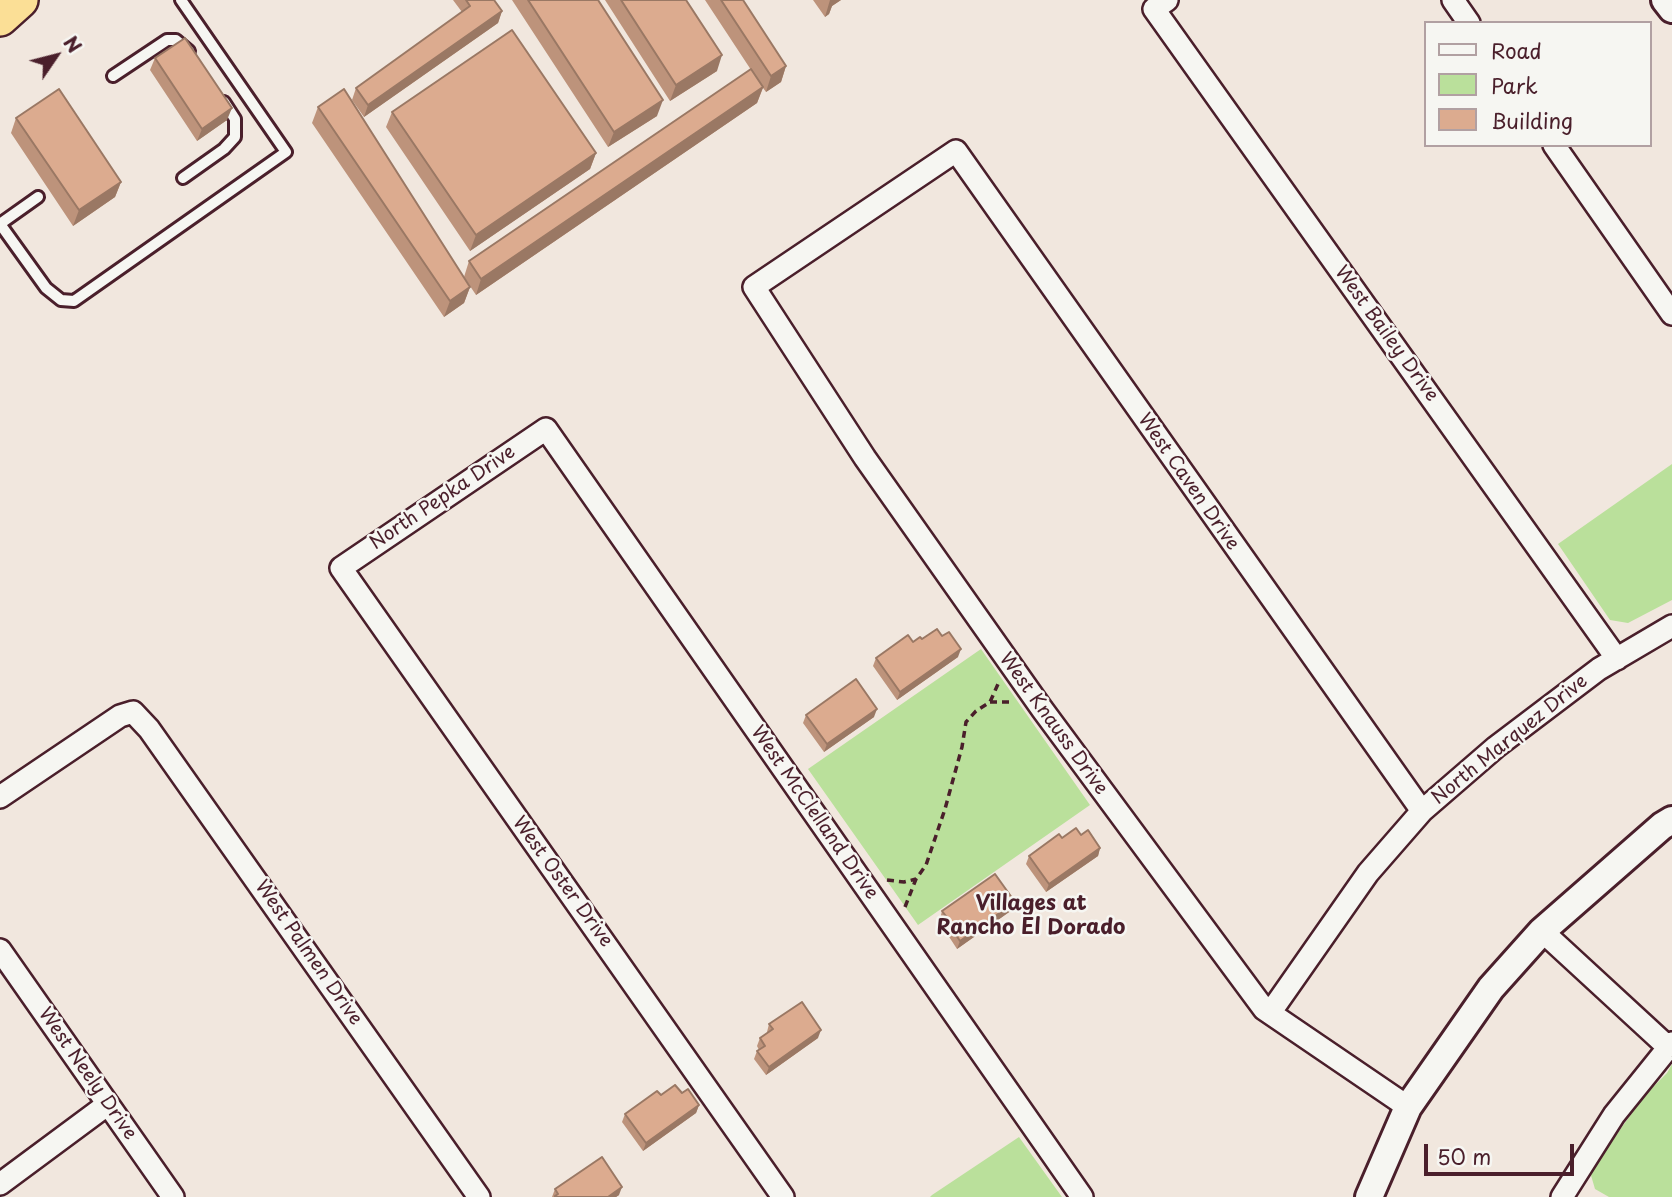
<!DOCTYPE html>
<html>
<head>
<meta charset="utf-8">
<style>
  body { margin:0 }
  #map { position:relative; width:1672px; height:1197px; overflow:hidden; background:#f1e7de; font-family:"Playpen Sans",sans-serif }
  canvas { display:block }
  .legend { position:absolute; left:1424px; top:21px; width:228px; height:126px; box-sizing:border-box; background:#f6f6f2; border:2px solid #b1a0a2; margin:0; padding:9px 12px; list-style:none; font-size:21px; color:#4a1f2b }
  .legend li { display:flex; align-items:center; gap:14px; height:35px }
  .legend b { width:35px; border:2px solid #b1a0a2 }
  .north { position:absolute; left:21px; top:21px; width:70px; height:70px; -webkit-text-stroke:5px #f6f6f2; paint-order:stroke; rotate:55deg; font-size:19px; font-weight:700; line-height:28px; text-align:center; color:#4a1f2b }
  .north::after { content:''; display:block; margin:auto; width:24px; height:32px; background:#4a1f2b; clip-path:polygon(50% 0,100% 100%,50% 72%,0 100%) }
  .scale { position:absolute; left:1424px; top:1144px; width:150px; height:32px; box-sizing:border-box; border:4px solid #4a1f2b; border-top:0; padding-left:9px; font-size:21px; line-height:24px; white-space:nowrap; color:#4a1f2b; -webkit-text-stroke:5px #f6f6f2; paint-order:stroke }
</style>
</head>
<body>
<div id="map">
<canvas width="1672" height="1197"></canvas>
<ul class="legend">
<li><b style="height:9px;background:#f6f6f2"></b>Road</li>
<li><b style="height:19px;background:#bae09b"></b>Park</li>
<li><b style="height:19px;background:#dcab8f"></b>Building</li>
</ul>
<div class="north">N</div>
<div class="scale">50 m</div>
</div>
<script>
const c = document.querySelector('canvas').getContext('2d');
c.lineJoin = 'round';
function fillPath(path, color) {
  c.fillStyle = color;
  c.fill(path, 'evenodd');
}
function toPath(rows) {
  const path = new Path2D();
  for (const r of rows) {
    path.moveTo(r[0], r[1]);
    for (let i = 2; i < r.length; i += 2) path.lineTo(r[i], r[i + 1]);
  }
  return path;
}
function strokePath(path, color, width, dash) {
  c.strokeStyle = color;
  c.lineWidth = width;
  c.lineCap = dash ? 'butt' : 'round';
  c.setLineDash(dash || []);
  c.stroke(path);
}
function label(font, color, halo, rows, align = 'center') {
  c.font = font + ' "Playpen Sans",sans-serif';
  c.lineWidth = 5;
  c.setLineDash([]);
  c.textBaseline = 'middle';
  c.strokeStyle = halo;
  c.fillStyle = color;
  for (const [text, x, y, turn = 0] of rows) {
    c.save();
    c.translate(x, y);
    c.rotate((+turn || 0) * Math.PI / 180);
    c.textAlign = isNaN(turn) ? turn : align;
    if (halo) c.strokeText(text, 0, 0);
    c.fillText(text, 0, 0);
    c.restore();
  }
}
fillPath(toPath([
  [1672,464,1672,600,1628,623,1610,620,1558,544],
  [981,649,1090,805,918,925,808,769],
  [1672,1064,1672,1197,1609,1197,1595,1189,1590,1172,1644,1096,1667,1073],
  [1019,1137,1062,1197,930,1197,932,1195]
]), '#bae09b');
const service = toPath([
  [113,76,167,40,176,40,189,51],
  [183,178,224,149,235,137,235,119,224,102],
  [38,197,0,224,46,288,61,300,74,301,286,152,181,0]
]);
const minor = toPath([
  [1167,0,1154,9,1617,659],
  [1453,0,1469,23],
  [1554,145,1672,314],
  [0,797,120,716,133,712,149,729,479,1197],
  [1542,931,1668,1047],
  [0,950,173,1197],
  [1268,1011,1277,1003,1368,873,1422,811,1496,747,1599,669,1672,626],
  [1408,1107,1264,1009,1042,709,865,458,754,287,956,151,1422,811],
  [0,1184,108,1104],
  [783,1197,341,568,546,429,1082,1197],
  [1562,1197,1614,1115,1672,1043]
]);
const tertiary = toPath([
  [1665,0,1672,9],
  [1369,1197,1408,1107,1491,988,1542,931,1662,826,1672,820]
]);
const trunk = toPath([
  [0,18,20,0]
]);
strokePath(service, '#4a1f2b', 16);
strokePath(minor, '#4a1f2b', 26);
strokePath(tertiary, '#4a1f2b', 32);
strokePath(trunk, '#4a1f2b', 40);
strokePath(toPath([
  [990,702,1013,702],
  [887,880,904,882,916,879],
  [905,907,916,879,926,865,945,809,962,747,966,722,976,711,990,702,998,684]
]), '#4a1f2b', 3.5, [7, 5]);
strokePath(service, '#f6f6f2', 10);
strokePath(minor, '#f6f6f2', 21);
strokePath(tertiary, '#f6f6f2', 26);
strokePath(trunk, '#fbdf96', 35);
fillPath(toPath([
  [453,0,494,0,502,11,498,23,364,117,352,100,356,88,462,12],
  [512,0,598,0,657,116,608,147],
  [605,0,686,0,717,71,670,101],
  [705,0,743,0,786,66,781,82,766,92,763,88,757,103,476,295,464,277,469,261,757,79],
  [813,0,841,0,832,6,829,14,825,17],
  [155,58,227,120,197,141,150,70],
  [318,107,470,287,464,303,444,317,312,123],
  [392,112,596,153,590,169,470,251,386,127],
  [16,118,121,182,115,197,73,226,11,133],
  [942,636,958,657,897,700,873,666,876,658,922,639],
  [806,715,874,717,824,752,803,723],
  [1081,835,1100,848,1098,856,1046,892,1026,864,1029,856,1062,838],
  [1015,902,1012,910,957,949,944,929,945,926,940,919,942,911],
  [769,1024,818,1038,766,1075,754,1059,757,1051,759,1050,757,1046,760,1038,767,1033,767,1032],
  [682,1093,699,1105,696,1113,643,1151,622,1122,625,1114,661,1095],
  [555,1189,619,1195,616,1197,552,1197]
]), '#bd937b');
fillPath(toPath([
  [830,0,841,0,832,6,829,14,825,17],
  [502,11,498,23,364,117,368,105],
  [722,55,717,71,670,101,676,85],
  [786,66,781,82,766,92,771,76],
  [763,87,757,103,476,295,481,279],
  [663,100,657,116,608,147,614,132],
  [232,108,227,120,197,141,202,129],
  [596,153,590,169,470,251,476,235],
  [121,182,115,197,73,226,79,210],
  [470,287,464,303,444,317,450,301],
  [961,649,958,657,897,700,900,692],
  [877,709,874,717,824,752,827,744],
  [1100,848,1098,856,1046,892,1049,884],
  [1015,902,1012,910,957,949,960,941],
  [821,1030,818,1038,766,1075,769,1067],
  [699,1105,696,1113,643,1151,646,1143],
  [622,1187,619,1195,616,1197,608,1197]
]), '#9a7864');
const building = toPath([
  [466,0,494,0,502,11,368,105,356,88,470,6,466,0],
  [528,0,598,0,663,100,614,132,528,0],
  [621,0,686,0,722,55,676,85,621,0],
  [721,0,743,0,786,66,771,76,721,0],
  [512,30,596,153,476,235,392,112,512,30],
  [185,38,232,108,202,129,155,58,185,38],
  [751,69,763,87,481,279,469,261,751,69],
  [59,89,121,182,79,210,16,118,59,89],
  [344,89,470,287,450,301,318,107,344,89],
  [937,629,942,636,949,632,961,649,900,692,876,658,908,635,913,642,920,637,922,639,937,629],
  [856,679,877,709,827,744,806,715,856,679],
  [1076,828,1081,835,1088,830,1100,848,1049,884,1029,856,1059,834,1062,838,1076,828],
  [995,874,1015,902,960,941,947,921,949,920,942,911,995,874],
  [802,1002,821,1030,769,1067,757,1051,765,1046,760,1038,773,1029,769,1024,802,1002],
  [675,1085,682,1093,688,1089,699,1105,646,1143,625,1114,657,1091,661,1095,675,1085],
  [602,1157,622,1187,608,1197,555,1197,555,1196,558,1194,555,1189,602,1157]
]);
fillPath(building, '#dcab8f');
strokePath(building, '#9a7864', 2);
label('19px', '#4a1f2b', '#f6f6f2', [
  ["West Bailey Drive",1386,334,54],
  ["West Caven Drive",1188,482,55],
  ["North Pepka Drive",443,498,-34],
  ["West Knauss Drive",1053,724,54],
  ["North Marquez Drive",1510,740,-39],
  ["West McClelland Drive",814,813,55],
  ["West Oster Drive",562,882,54],
  ["West Palmen Drive",308,953,55],
  ["West Neely Drive",87,1074,55]
]);
label('bold 21px', '#4a1f2b', '#f6f6f2', [
  ["Villages at",1031,904],
  ["Rancho El Dorado",1031,928]
]);
</script>
</body>
</html>
